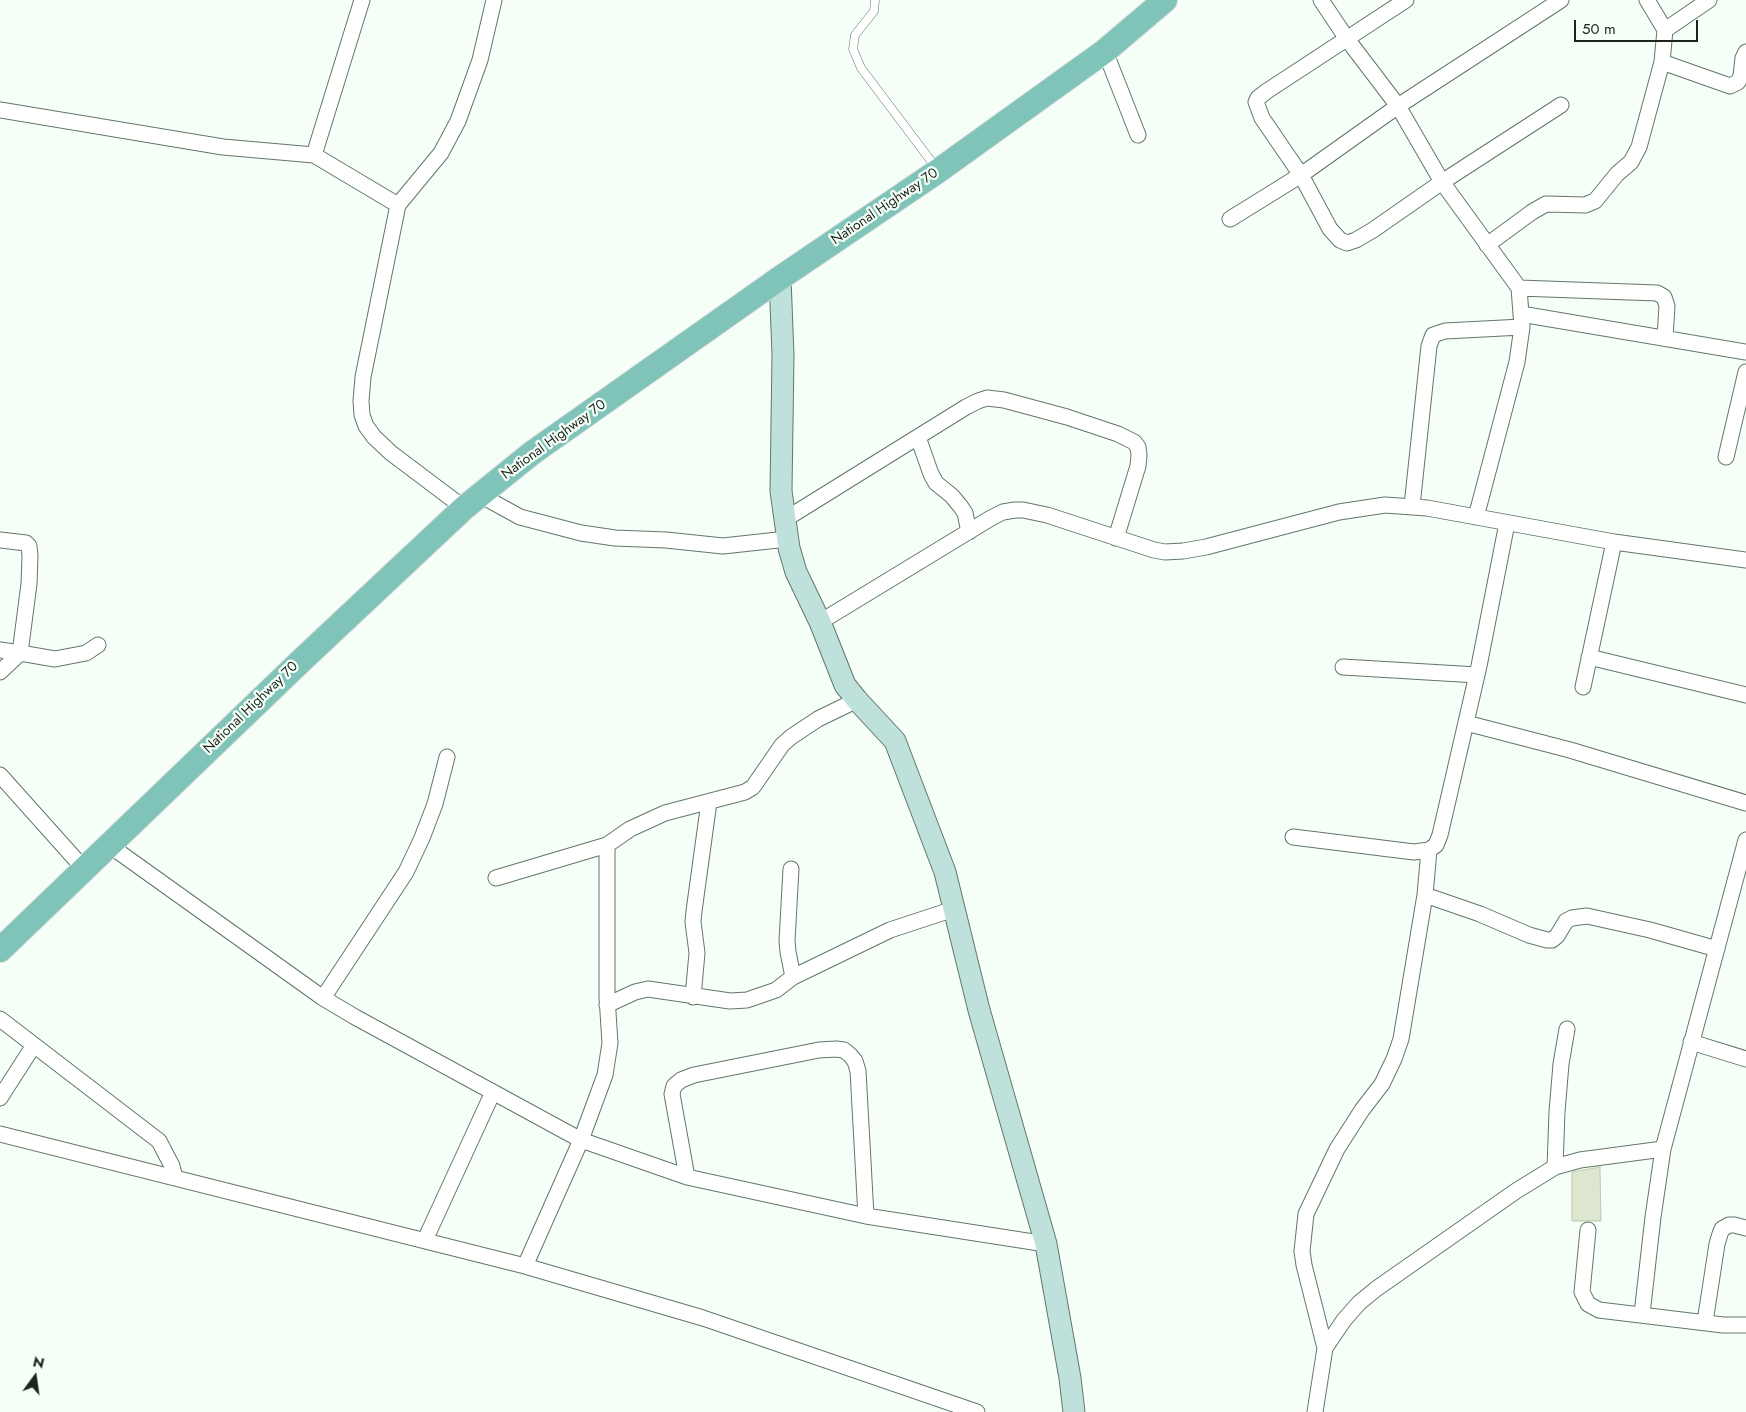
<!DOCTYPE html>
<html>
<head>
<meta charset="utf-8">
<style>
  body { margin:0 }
  #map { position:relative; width:1746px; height:1412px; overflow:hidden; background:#f5fff7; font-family:Jost,sans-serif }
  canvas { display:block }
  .north { position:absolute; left:10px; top:1352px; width:50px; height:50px; -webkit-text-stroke:4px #f5fff7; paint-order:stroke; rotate:14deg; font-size:14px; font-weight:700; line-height:20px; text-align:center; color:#1b241d }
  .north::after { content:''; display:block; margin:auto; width:18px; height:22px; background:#1b241d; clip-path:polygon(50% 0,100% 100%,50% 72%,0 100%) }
  .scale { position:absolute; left:1574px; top:20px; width:124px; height:22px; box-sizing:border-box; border:2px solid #1b241d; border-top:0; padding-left:6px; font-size:15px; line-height:18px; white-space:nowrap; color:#1b241d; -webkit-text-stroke:4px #f5fff7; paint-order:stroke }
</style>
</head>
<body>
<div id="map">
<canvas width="1746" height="1412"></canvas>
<div class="north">N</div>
<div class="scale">50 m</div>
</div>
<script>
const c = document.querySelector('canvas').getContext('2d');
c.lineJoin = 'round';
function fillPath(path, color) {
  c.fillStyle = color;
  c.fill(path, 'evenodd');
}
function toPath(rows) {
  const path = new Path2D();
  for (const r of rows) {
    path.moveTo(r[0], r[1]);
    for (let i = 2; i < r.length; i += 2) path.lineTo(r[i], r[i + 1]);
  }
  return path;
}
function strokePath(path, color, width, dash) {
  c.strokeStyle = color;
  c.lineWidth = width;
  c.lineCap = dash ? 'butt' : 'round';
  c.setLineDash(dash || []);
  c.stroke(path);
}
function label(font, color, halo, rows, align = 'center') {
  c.font = font + ' Jost,sans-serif';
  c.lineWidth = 4.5;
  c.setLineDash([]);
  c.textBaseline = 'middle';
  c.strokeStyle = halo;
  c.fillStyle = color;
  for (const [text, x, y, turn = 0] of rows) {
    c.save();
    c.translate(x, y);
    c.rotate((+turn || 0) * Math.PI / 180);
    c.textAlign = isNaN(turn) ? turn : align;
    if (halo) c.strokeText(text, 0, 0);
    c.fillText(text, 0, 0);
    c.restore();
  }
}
const building = toPath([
  [1600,1167,1601,1221,1572,1221,1572,1172,1600,1167]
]);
fillPath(building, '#dde6ce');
strokePath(building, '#bfc9b1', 1);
const service = toPath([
  [875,0,874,11,855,35,853,49,861,68,937,169]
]);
const minor = toPath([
  [1321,0,1347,39,1398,106,1442,182,1519,288],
  [1406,0,1267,91,1258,98,1256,102,1262,118,1301,175,1330,229,1340,240,1347,243,1356,240,1373,230,1442,182,1561,105],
  [1665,30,1709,0],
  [1105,51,1138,135],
  [1662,62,1730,86,1738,82,1741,76,1743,58,1746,52],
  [0,110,223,147,314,155,362,0],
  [314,155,398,205,441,153,458,121,480,60,494,0],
  [398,205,363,377,361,401,362,415,366,426,374,437,391,453,464,508],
  [1230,219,1301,175,1398,106,1561,0],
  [1487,245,1532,212,1546,204,1585,205,1595,201,1617,174,1631,162,1639,147,1662,62,1665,30,1647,0],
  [1521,314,1746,352],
  [918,437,931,474,936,483,952,496,961,507,965,513,969,532],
  [1726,457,1746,372],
  [480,495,520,517,581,533,615,538,666,540,723,546,787,539],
  [1412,506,1429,346,1433,335,1445,331,1522,327],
  [1476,517,1517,362,1522,327,1519,288,1657,293,1664,297,1667,306,1665,338],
  [784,520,966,407,978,401,987,398,1004,400,1067,417,1118,434,1134,442,1138,447,1139,455,1138,466,1116,538],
  [0,540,26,543,29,546,30,556,29,584,20,653,0,650],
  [820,622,991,518,1003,512,1015,510,1023,510,1047,515,1154,550,1165,552,1183,551,1206,547,1339,512,1385,505,1427,508,1614,542,1746,560],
  [1589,657,1746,695],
  [1343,667,1477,675],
  [0,672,20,653,55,659,86,653,98,645],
  [1583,687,1614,542],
  [1466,723,1570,750,1746,803],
  [0,775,85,870],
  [1293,837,1414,852,1429,850,1436,845,1440,835,1479,666,1507,523],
  [109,845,323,998,355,1017,581,1140,687,1177,866,1216,1046,1244],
  [791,869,787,941,788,952,793,977,890,930,954,909],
  [496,878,607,845,630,829,665,813,745,792,753,787,782,745,791,737,818,719,857,700],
  [1425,895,1480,914,1529,935,1547,940,1552,940,1557,936,1566,921,1572,918,1587,916,1650,930,1717,949],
  [693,997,697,953,693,922,694,911,709,802],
  [323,998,406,872,422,838,435,804,447,757],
  [607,1005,635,992,648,989,730,1001,747,1000,776,990,793,977],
  [0,1019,159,1141,172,1166,175,1178],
  [1691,1042,1746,1059],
  [0,1098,34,1045],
  [0,1134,525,1266,703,1318,977,1412],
  [1555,1167,1557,1112,1561,1064,1567,1029],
  [687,1177,672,1094,674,1086,681,1080,694,1075,819,1050,836,1049,844,1050,850,1055,855,1061,858,1071,866,1216],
  [1588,1230,1582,1292,1588,1304,1599,1310,1723,1325,1746,1325],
  [425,1240,493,1092],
  [525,1266,581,1140,605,1075,610,1043,607,997,607,845],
  [1642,1314,1653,1217,1663,1149],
  [1705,1322,1717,1244,1720,1234,1722,1229,1729,1225,1734,1225,1746,1228],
  [1325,1348,1304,1265,1302,1251,1306,1214,1337,1149,1362,1110,1382,1084,1394,1059,1401,1039,1425,895,1429,850],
  [1315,1412,1325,1348,1344,1320,1359,1303,1376,1289,1516,1191,1555,1167,1580,1160,1663,1149,1746,840]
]);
const secondary = toPath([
  [780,278,783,355,781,491,789,548,796,572,820,622,845,685,857,700,895,741,945,872,979,1010,1046,1244,1070,1378,1074,1412]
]);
const primary = toPath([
  [0,950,303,659,464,508,480,495,532,453,780,278,938,171,1105,51,1165,0]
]);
strokePath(service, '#627768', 9);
strokePath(minor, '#627768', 17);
strokePath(secondary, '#627768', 23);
strokePath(primary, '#dbdcdb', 26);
strokePath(service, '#fff', 8);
strokePath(minor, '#fff', 15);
strokePath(secondary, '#bfe1dc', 21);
strokePath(primary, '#7fc3b9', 24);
label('14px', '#1b241d', '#f5fff7', [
  ["National Highway 70",885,207,-34],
  ["National Highway 70",554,440,-36],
  ["National Highway 70",251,708,-44]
]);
</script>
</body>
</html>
